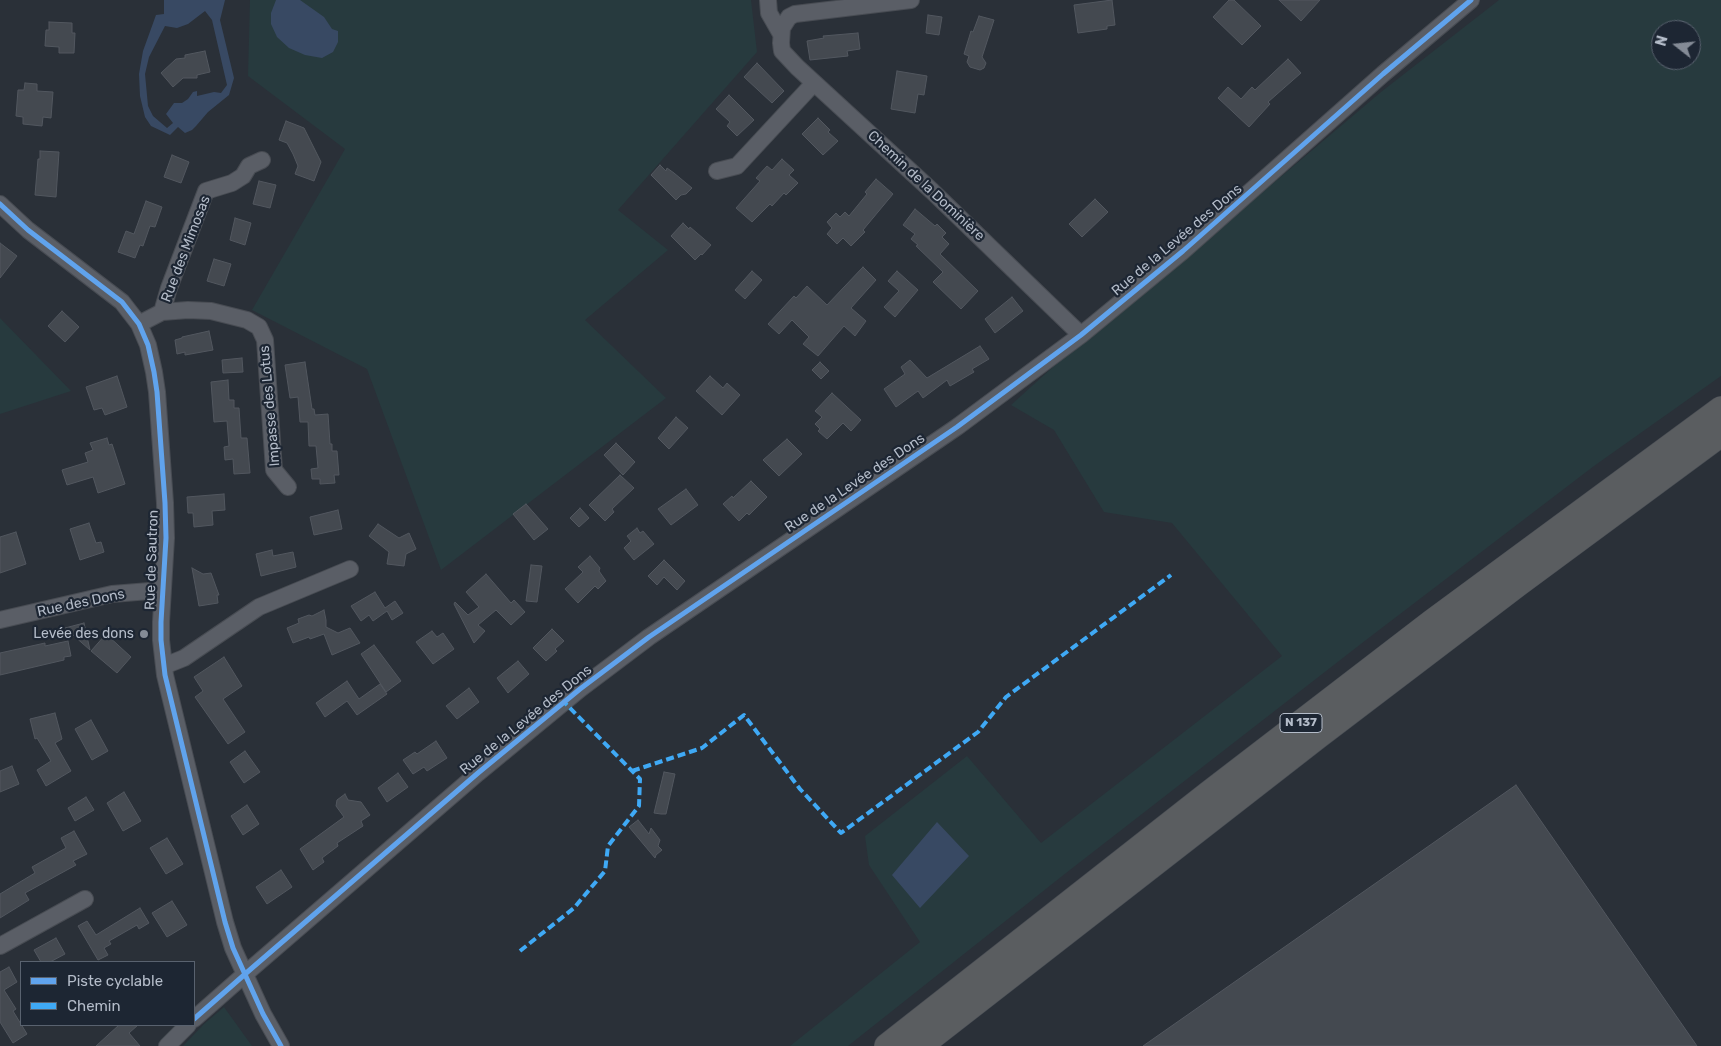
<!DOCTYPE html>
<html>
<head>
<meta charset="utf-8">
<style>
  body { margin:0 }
  #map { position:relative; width:1721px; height:1046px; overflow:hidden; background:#2a3038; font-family:Rubik,sans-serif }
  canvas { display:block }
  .legend { position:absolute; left:20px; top:961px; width:175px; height:65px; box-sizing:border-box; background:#1d2633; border:1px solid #59626f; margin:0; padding:6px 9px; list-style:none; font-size:15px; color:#b4bcc9 }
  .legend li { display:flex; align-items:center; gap:10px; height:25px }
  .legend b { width:25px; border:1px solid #59626f }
  .north { position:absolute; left:1651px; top:20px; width:50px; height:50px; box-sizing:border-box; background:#1d2633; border:1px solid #59626f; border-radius:50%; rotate:286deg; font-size:14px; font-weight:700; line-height:20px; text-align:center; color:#b4bcc9 }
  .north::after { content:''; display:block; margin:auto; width:18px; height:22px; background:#848b96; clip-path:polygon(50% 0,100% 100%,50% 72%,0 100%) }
</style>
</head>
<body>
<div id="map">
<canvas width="1721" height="1046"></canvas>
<ul class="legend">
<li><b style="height:6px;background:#60a3ed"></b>Piste cyclable</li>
<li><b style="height:6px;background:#3fa9f5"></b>Chemin</li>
</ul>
<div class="north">N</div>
</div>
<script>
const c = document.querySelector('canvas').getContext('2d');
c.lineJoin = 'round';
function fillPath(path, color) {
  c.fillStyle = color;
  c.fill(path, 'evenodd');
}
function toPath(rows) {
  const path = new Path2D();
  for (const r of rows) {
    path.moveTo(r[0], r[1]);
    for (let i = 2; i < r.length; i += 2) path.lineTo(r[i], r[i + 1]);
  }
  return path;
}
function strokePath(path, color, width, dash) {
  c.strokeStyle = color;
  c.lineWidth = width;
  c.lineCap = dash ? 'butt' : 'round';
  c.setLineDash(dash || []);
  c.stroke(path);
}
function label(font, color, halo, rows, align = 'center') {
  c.font = font + ' Rubik,sans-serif';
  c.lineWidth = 4.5;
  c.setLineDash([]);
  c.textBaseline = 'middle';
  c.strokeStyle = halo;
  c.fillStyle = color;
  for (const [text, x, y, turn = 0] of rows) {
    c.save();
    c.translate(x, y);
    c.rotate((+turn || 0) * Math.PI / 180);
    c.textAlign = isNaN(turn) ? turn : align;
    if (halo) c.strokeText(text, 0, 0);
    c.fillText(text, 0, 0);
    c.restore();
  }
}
fillPath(toPath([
  [250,0,751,0,757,52,618,210,668,250,585,320,666,398,441,570,367,369,252,310,345,149,248,76],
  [1499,0,1721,0,1721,376,1594,466,1366,640,1066,873,848,1046,790,1046,920,942,869,865,865,836,967,756,1041,843,1282,656,1172,523,1104,512,1054,430,1011,405,1075,347,1134,301,1381,92],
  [1661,30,1691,30,1691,60,1661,60],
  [0,318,71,391,0,414],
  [224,1007,252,1046,183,1046,204,1024]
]), '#273a3e');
fillPath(toPath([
  [164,0,225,0,220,20,234,78,229,95,208,112,196,126,192,130,185,133,178,127,170,135,151,126,145,117,140,96,139,74,143,51,156,15,164,14],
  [205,11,212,20,227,85,221,93,214,92,197,96,197,91,193,92,188,99,182,103,174,103,166,114,173,123,167,128,153,116,148,106,145,74,149,57,165,26,177,28,188,24],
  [276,0,300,0,324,17,332,29,338,31,338,42,333,52,322,58,305,55,289,48,277,37,271,24,271,13],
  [937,822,969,856,920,908,892,875]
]), '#384963');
const building = toPath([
  [1112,0,1115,25,1107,26,1107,29,1078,33,1074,5,1112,0],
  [1229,0,1234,0,1261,26,1242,45,1213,17,1229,0],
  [1279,0,1320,0,1301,21,1279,0],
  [928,15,942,17,939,35,926,33,928,15],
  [979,16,994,20,982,57,986,63,984,68,980,70,970,67,967,62,969,56,964,54,971,31,973,32,979,16],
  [49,22,72,23,72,33,75,33,74,53,59,53,59,47,45,46,46,30,49,30,49,22],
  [858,33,860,49,847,51,848,56,810,60,807,41,824,38,823,36,858,33],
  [205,51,210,72,197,75,197,78,183,78,173,87,161,73,176,59,185,58,185,55,205,51],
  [1288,59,1301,73,1268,102,1270,104,1249,127,1218,98,1228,87,1241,99,1252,87,1255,90,1288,59],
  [757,63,784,91,772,103,744,77,757,63],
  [897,71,927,76,924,95,918,94,915,113,891,109,897,71],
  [25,83,37,84,37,91,53,92,51,118,43,117,42,126,23,124,23,117,16,116,18,90,24,90,25,83],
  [729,95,754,120,737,136,727,126,730,122,716,109,729,95],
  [818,118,830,130,828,132,838,141,823,155,802,134,818,118],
  [286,121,304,128,321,162,314,181,295,174,298,166,293,154,287,143,279,140,286,121],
  [40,151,59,152,56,197,35,195,38,159,40,159,40,151],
  [172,155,189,162,181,183,164,177,172,155],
  [782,159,794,170,789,175,798,183,786,195,784,193,772,206,770,204,752,222,736,208,760,181,756,178,767,166,772,170,782,159],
  [660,165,666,171,667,168,674,173,692,188,686,194,681,195,676,200,651,175,660,165],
  [876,179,893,194,863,230,865,232,851,246,843,238,837,244,827,234,832,228,827,222,836,213,840,217,845,212,849,216,867,194,865,192,876,179],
  [259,181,276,185,270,208,253,204,259,181],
  [1095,199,1108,212,1082,237,1069,224,1095,199],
  [146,201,162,207,155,227,150,226,143,246,140,245,135,258,118,252,126,231,134,234,146,201],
  [915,209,935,226,937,224,946,233,942,237,949,244,940,254,978,291,961,309,933,282,943,272,916,246,918,245,911,239,915,234,903,225,915,209],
  [235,218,251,223,245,245,230,240,235,218],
  [683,223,689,229,690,227,711,245,702,255,701,254,695,260,671,236,683,223],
  [0,243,17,256,0,278,0,243],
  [214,259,231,264,224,286,207,281,214,259],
  [863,267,876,280,851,308,866,321,855,336,844,326,818,356,803,344,809,337,792,320,779,334,768,324,794,296,796,298,807,286,827,305,863,267],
  [752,271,762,280,745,299,735,290,752,271],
  [897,271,918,290,895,317,884,307,899,291,888,281,897,271],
  [1012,297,1023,311,995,333,985,319,1012,297],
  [62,311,79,327,65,342,48,326,62,311],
  [209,331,213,350,185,355,185,352,177,354,175,340,182,338,182,337,209,331],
  [980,346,989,359,972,369,974,372,950,386,947,380,923,398,918,391,896,407,884,389,905,374,901,367,910,360,927,378,980,346],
  [242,358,243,372,223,373,222,360,242,358],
  [305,362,312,409,314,409,315,415,328,414,330,444,332,444,332,451,337,451,339,475,334,475,335,483,320,484,320,479,312,479,311,469,318,468,316,446,309,446,308,422,300,422,298,397,290,398,285,365,305,362],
  [820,362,829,371,821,379,812,370,820,362],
  [117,376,127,407,105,415,102,408,94,410,86,387,117,376],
  [710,376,723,388,727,383,740,395,722,415,696,391,710,376],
  [228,380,229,400,234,400,234,408,239,408,241,438,247,438,250,473,234,474,233,459,225,460,224,447,229,446,227,421,214,422,211,382,228,380],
  [832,393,861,420,851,431,843,423,827,439,818,431,820,429,815,424,822,417,815,411,832,393],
  [676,417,688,428,669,449,658,438,676,417],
  [107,438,109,445,112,444,125,484,98,493,93,477,67,485,62,470,88,462,85,453,93,450,90,443,107,438],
  [787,439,802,454,779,476,763,460,787,439],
  [616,443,635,462,623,475,604,455,616,443],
  [620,475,634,488,612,509,614,512,605,521,589,505,620,475],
  [751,481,767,497,749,515,747,513,739,521,723,504,732,496,733,498,751,481],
  [686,489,698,505,671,525,658,509,686,489],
  [224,494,225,510,212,511,213,525,194,527,193,513,188,513,187,497,224,494],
  [526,504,548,529,534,540,513,514,526,504],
  [580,508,589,518,579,527,570,518,580,508],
  [338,510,342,529,314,535,310,517,338,510],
  [89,523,96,543,101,542,104,552,80,560,70,529,89,523],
  [378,524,399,538,409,533,416,549,406,554,404,566,387,564,389,552,369,536,378,524],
  [637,528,640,533,643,531,654,544,634,560,624,548,631,541,627,536,637,528],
  [16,532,26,564,0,573,0,537,16,532],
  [272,550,273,556,293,552,296,567,261,576,256,554,272,550],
  [590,556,600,568,599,571,606,581,598,589,595,586,578,603,565,589,583,572,578,567,590,556],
  [664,560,685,581,677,590,664,577,657,585,648,576,664,560],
  [531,565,542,566,537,602,526,601,531,565],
  [192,568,203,574,211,573,219,595,217,595,218,603,199,606,192,568],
  [486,574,511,603,514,600,525,612,511,625,496,610,478,625,485,631,474,643,454,604,455,602,468,615,479,607,466,592,486,574],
  [375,592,385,608,395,601,403,613,392,620,387,611,373,621,369,615,361,621,351,606,375,592],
  [324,610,326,620,326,627,338,633,350,628,360,643,332,655,324,634,310,639,309,637,293,643,287,628,299,623,298,619,309,615,312,616,324,610],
  [84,623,90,650,65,628,84,623],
  [552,629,564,641,555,649,557,651,546,661,533,648,552,629],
  [432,631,437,637,443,633,454,649,433,664,416,642,432,631],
  [106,634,131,657,117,673,91,651,106,634],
  [68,641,71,656,64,657,64,660,0,675,0,653,45,643,45,646,68,641],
  [374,645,401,681,386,692,361,654,374,645],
  [224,657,242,686,223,699,245,732,228,744,195,697,203,691,194,677,224,657],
  [518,661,529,674,508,693,497,678,518,661],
  [347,681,359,699,380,684,387,694,357,715,347,701,325,717,316,703,347,681],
  [469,688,479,702,457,719,446,706,469,688],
  [55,713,62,739,55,743,71,771,46,786,37,770,51,761,37,738,35,739,30,719,55,713],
  [91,720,108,751,92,760,75,729,91,720],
  [436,741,447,758,427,771,424,767,413,774,403,760,415,752,417,754,436,741],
  [245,751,260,772,244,783,230,762,245,751],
  [12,766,19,784,0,792,0,771,12,766],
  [664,772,675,774,666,814,661,814,654,813,664,772],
  [398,773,408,787,387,802,378,788,398,773],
  [1516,785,1697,1046,1143,1046,1516,785],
  [124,792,141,821,123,831,107,803,124,792],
  [345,794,348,800,361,802,370,815,361,821,363,826,337,843,338,846,322,858,324,862,313,870,300,849,344,817,336,806,337,800,345,794],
  [86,797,94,810,75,821,68,808,86,797],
  [247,805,259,824,243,835,231,816,247,805],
  [638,820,649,834,651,828,660,840,658,846,662,850,656,855,655,858,629,827,638,820],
  [74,831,87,854,73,861,76,865,25,893,29,900,0,918,0,894,35,873,32,867,66,848,61,838,74,831],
  [167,838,183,864,166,874,150,848,167,838],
  [281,870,292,887,267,904,256,887,281,870],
  [172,901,187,925,167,937,152,913,172,901],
  [140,908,149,923,139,929,137,925,109,941,111,944,104,948,108,955,98,960,78,926,87,921,96,935,140,908],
  [56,938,65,954,50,962,41,962,34,950,56,938],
  [9,967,17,982,4,990,16,1009,13,1011,27,1034,13,1043,0,1022,0,972,9,967],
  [119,1025,138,1025,129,1033,140,1046,96,1046,119,1025]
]);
fillPath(building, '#444950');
strokePath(building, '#52575f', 1);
const minor = toPath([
  [768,0,769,13,781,34],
  [911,0,795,14,789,17,782,28,781,43,782,51,797,67,932,191,1081,335],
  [717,171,737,166,814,83],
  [0,204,28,230,122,302,139,324,148,345,154,372,157,392,165,503,166,538,161,622,161,640,165,675,225,922,233,948,263,1014,281,1046],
  [162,312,169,288,206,191,232,183,243,176,249,166,262,160],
  [139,324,162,312,188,310,211,311,247,320,259,327,265,340,274,470,288,487],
  [0,620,112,594,162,590],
  [164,666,184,658,259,607,350,569],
  [0,946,85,899],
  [194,1019,252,968,478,773,580,689,649,637,957,427,1081,335,1183,251,1383,74,1471,0],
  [167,1046,188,1025]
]);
const highway = toPath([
  [887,1046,1208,794,1432,622,1721,409],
  [920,1046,1317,737,1518,584,1721,434]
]);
strokePath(minor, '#484c53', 18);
strokePath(highway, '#474c53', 26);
strokePath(minor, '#5a5e66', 16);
strokePath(highway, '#5a5d60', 25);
strokePath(toPath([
  [632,771,702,748,744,715,800,789,841,833,978,732,1006,697,1171,575],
  [520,951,574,908,605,871,608,846,639,806,640,779,564,702]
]), '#3fa9f5', 4, [8, 4]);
strokePath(toPath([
  [0,204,28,230,122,302,139,324,148,345,154,372,157,392,165,503,166,538,161,622,161,640,165,675,225,922,233,948,263,1014,281,1046],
  [194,1019,252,968,478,773,580,689,649,637,957,427,1081,335,1183,251,1383,74,1471,0]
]), '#60a3ed', 5);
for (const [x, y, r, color] of [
  [144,634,5,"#848b96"]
]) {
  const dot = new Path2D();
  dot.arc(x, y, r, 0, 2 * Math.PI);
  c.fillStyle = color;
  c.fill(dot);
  strokePath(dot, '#1d2633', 2);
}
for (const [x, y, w] of [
  [1301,723,42]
]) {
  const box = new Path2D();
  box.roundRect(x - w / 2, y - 9.5, w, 19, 4);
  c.fillStyle = '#1d2633';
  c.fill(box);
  strokePath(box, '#b4bcc9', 1);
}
label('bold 12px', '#b4bcc9', null, [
  ["N 137",1301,723]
]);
label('14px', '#b4bcc9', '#1d2633', [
  ["Chemin de la Dominière",926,186,43],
  ["Rue de la Levée des Dons",1177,240,-40],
  ["Rue des Mimosas",186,249,-69],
  ["Impasse des Lotus",270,406,-95],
  ["Rue de la Levée des Dons",855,483,-34],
  ["Rue de Sautron",152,560,-88],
  ["Rue des Dons",81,603,-12],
  ["Rue de la Levée des Dons",526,720,-39]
]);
label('14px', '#b4bcc9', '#1d2633', [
  ["Levée des dons",134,634]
], 'right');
</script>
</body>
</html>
